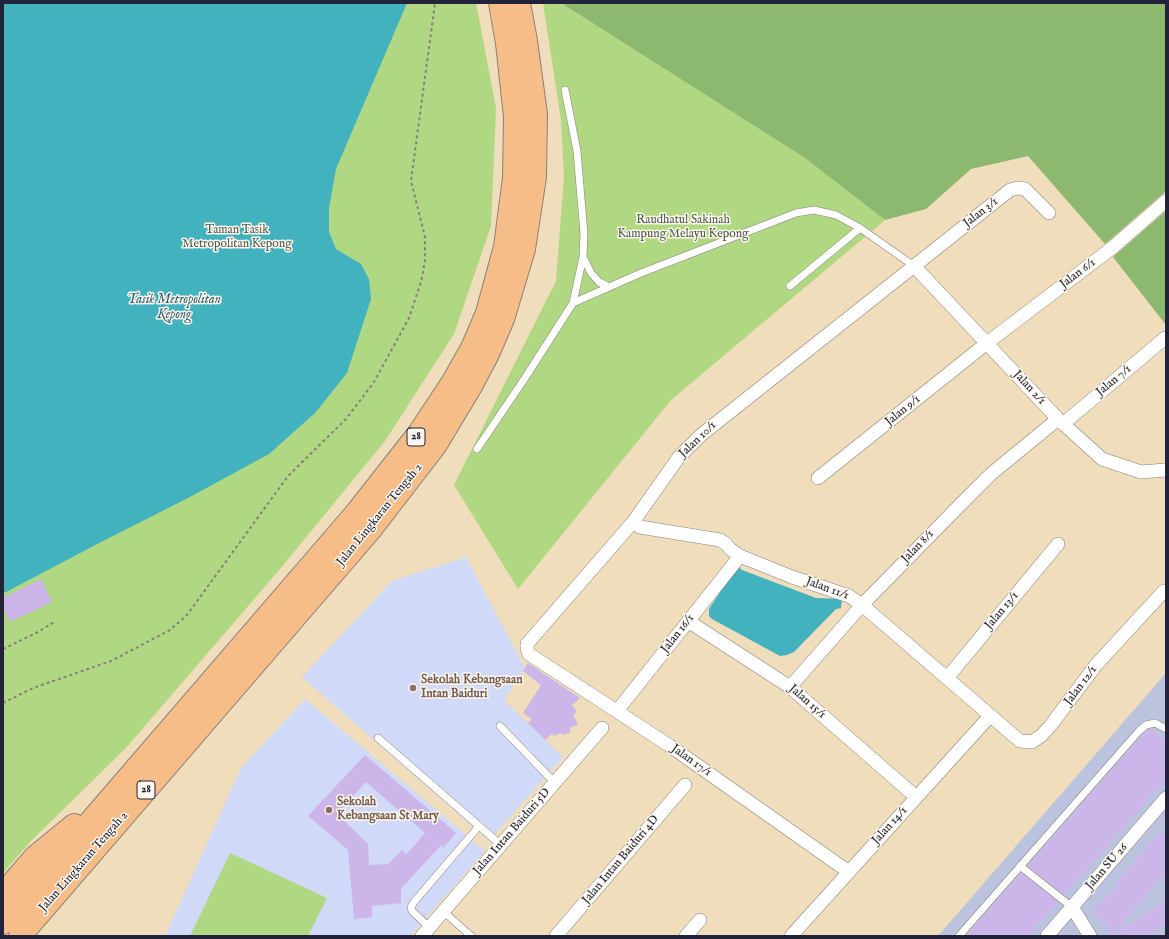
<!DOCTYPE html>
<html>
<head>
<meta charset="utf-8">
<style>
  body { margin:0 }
  #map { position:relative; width:1169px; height:939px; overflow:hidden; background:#efddbb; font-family:"IM FELL English",serif }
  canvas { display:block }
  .frame { position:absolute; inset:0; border:4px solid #22223b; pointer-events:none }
</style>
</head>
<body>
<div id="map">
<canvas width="1169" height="939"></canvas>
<div class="frame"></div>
</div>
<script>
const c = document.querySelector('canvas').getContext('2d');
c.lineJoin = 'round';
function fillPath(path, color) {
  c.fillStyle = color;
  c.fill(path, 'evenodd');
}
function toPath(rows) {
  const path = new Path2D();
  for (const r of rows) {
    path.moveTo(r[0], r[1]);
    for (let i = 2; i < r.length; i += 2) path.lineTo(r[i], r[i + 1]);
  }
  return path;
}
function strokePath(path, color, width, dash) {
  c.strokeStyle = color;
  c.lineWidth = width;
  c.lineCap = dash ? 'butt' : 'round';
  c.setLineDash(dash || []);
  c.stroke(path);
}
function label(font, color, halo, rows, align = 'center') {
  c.font = font + ' "IM FELL English",serif';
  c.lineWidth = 3;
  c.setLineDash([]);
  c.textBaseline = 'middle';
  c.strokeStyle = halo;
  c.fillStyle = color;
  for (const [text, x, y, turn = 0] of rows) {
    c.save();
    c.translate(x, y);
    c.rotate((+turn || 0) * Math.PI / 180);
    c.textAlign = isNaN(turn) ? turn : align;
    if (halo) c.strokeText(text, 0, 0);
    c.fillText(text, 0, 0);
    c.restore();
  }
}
fillPath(toPath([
  [466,557,525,668,504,700,563,757,489,841,302,677,392,581],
  [305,699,485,851,410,936,165,936,241,768]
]), '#d1d9f9');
fillPath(toPath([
  [1166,673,1166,936,938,936]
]), '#bbc3de');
fillPath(toPath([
  [3,3,476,3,496,108,491,226,454,334,385,441,280,569,125,749,31,841,3,873],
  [543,3,561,3,805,158,885,220,671,400,518,589,454,485,556,281,564,177,561,120],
  [230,853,327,898,308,936,190,936]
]), '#b0d781');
fillPath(toPath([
  [561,3,1166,3,1166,191,1105,244,1028,156,971,169,926,209,885,220,805,158],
  [1166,211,1166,325,1113,257]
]), '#8cb86f');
fillPath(toPath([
  [3,3,407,3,336,169,329,208,329,232,336,249,361,264,369,279,371,299,347,373,315,413,269,454,188,498,103,541,6,592,3,593],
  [739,567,742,570,816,598,842,599,841,608,836,609,794,652,787,655,780,656,712,619,709,616,709,609,732,574]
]), '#43b2bf');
fillPath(toPath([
  [41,579,52,602,10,622,3,607,3,598],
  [528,663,580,698,572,705,577,712,573,715,578,724,569,729,571,732,563,735,561,733,554,736,552,734,545,740,528,723,532,719,523,713,541,685,523,671],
  [1151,729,1166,742,1166,779,1064,895,1028,866,1143,735],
  [365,755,456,833,443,848,441,845,401,889,401,903,372,906,372,917,354,919,348,850,308,816],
  [366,782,425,833,406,855,402,850,388,864,369,865,368,844,337,814],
  [1160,832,1166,837,1166,872,1113,934,1092,910,1118,887,1115,885],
  [1021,873,1058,902,1028,936,966,936],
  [1166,901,1166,923,1146,936,1112,936]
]), '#ccb5e8');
const service = toPath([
  [565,90,577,151,584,234,583,257,573,303],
  [583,257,591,273,599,282,609,287],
  [790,286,860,228],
  [477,449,525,378,573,303,641,273,796,213,814,210,836,215,860,228,914,266],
  [500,726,555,783],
  [378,738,501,845],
  [1020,866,1072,907],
  [444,912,471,936],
  [430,928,412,911,411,907,414,902,479,826],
  [959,936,1139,731,1146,725,1155,723,1166,729]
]);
const minor = toPath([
  [914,266,1058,419,1102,459,1141,472,1166,470],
  [1063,424,1165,338],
  [818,478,987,343,1112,248,1166,201],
  [633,522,640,527,720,540,726,544,730,549,740,556,792,577,849,596,862,605,1020,741,1032,742,1042,735,1051,725,1096,665,1164,591],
  [688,621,790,687,916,797],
  [947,678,1058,544],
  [790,687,862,605,957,508,991,474,1058,419],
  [617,711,740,556],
  [849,872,670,746,529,654,527,649,527,644,633,522,679,457,701,435,1010,190,1018,188,1025,189,1049,213],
  [1072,907,1090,936],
  [422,936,602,728],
  [556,936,685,785],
  [686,936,700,920],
  [791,936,990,716],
  [1047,936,1166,798]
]);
const trunk = toPath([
  [3,894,35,857,74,825],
  [3,923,357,512,419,433,454,380,472,348,487,313,505,247,514,178,515,117,507,43,500,3],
  [20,936,371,529,435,446,471,386,488,354,503,319,524,249,535,177,536,114,526,41,519,3]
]);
strokePath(service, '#88807b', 8);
strokePath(minor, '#88807b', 14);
strokePath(trunk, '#88807b', 24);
strokePath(toPath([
  [3,649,38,632,56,621],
  [3,703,33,688,111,661,170,630,187,615,288,476,346,419,374,382,409,318,421,282,425,261,425,237,411,181,435,3]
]), '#88807b', 2, [3, 3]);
strokePath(service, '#fff', 7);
strokePath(minor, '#fff', 13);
strokePath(trunk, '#f7bd88', 22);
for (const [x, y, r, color] of [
  [413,688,4,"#8d6e63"],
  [329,810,4,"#8d6e63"]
]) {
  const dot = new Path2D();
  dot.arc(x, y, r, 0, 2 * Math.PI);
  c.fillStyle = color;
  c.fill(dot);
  strokePath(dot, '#fbf7ec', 1.5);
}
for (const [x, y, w] of [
  [416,437,18],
  [146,790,18]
]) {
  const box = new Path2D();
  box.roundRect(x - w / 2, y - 9, w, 18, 3);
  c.fillStyle = '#fbf7ec';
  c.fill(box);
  strokePath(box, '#22223b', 1);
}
label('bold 11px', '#22223b', null, [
  ["28",416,437],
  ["28",146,790]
]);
label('12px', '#22223b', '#fbf7ec', [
  ["Jalan 3/1",981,213,-38],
  ["Jalan 6/1",1078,274,-37],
  ["Jalan 7/1",1114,381,-40],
  ["Jalan 2/1",1029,388,47],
  ["Jalan 9/1",903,411,-39],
  ["Jalan 10/1",698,440,-44],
  ["Jalan Lingkaran Tengah 2",380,515,-51],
  ["Jalan 8/1",918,547,-46],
  ["Jalan 11/1",827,589,20],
  ["Jalan 13/1",1002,611,-50],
  ["Jalan 16/1",678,634,-52],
  ["Jalan 12/1",1081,686,-53],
  ["Jalan 15/1",807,702,41],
  ["Jalan 17/1",691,761,35],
  ["Jalan 14/1",890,826,-48],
  ["Jalan Intan Baiduri 5D",512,832,-49],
  ["Jalan Intan Baiduri 4D",621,860,-50],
  ["Jalan Lingkaran Tengah 2",84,862,-49],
  ["Jalan SU 26",1107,867,-49]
]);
label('12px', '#4d5850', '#fbf7ec', [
  ["Raudhatul Sakinah",683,221],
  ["Kampung Melayu Kepong",683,235],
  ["Taman Tasik",237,231],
  ["Metropolitan Kepong",237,245]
]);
label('bold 12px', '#785e54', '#fbf7ec', [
  ["Sekolah Kebangsaan",421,681],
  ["Intan Baiduri",421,695],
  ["Sekolah",337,803],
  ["Kebangsaan St Mary",337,817]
], 'left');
label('italic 13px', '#2f5c70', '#fbf7ec', [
  ["Tasik Metropolitan",174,300],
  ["Kepong",174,315]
]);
</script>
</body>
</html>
